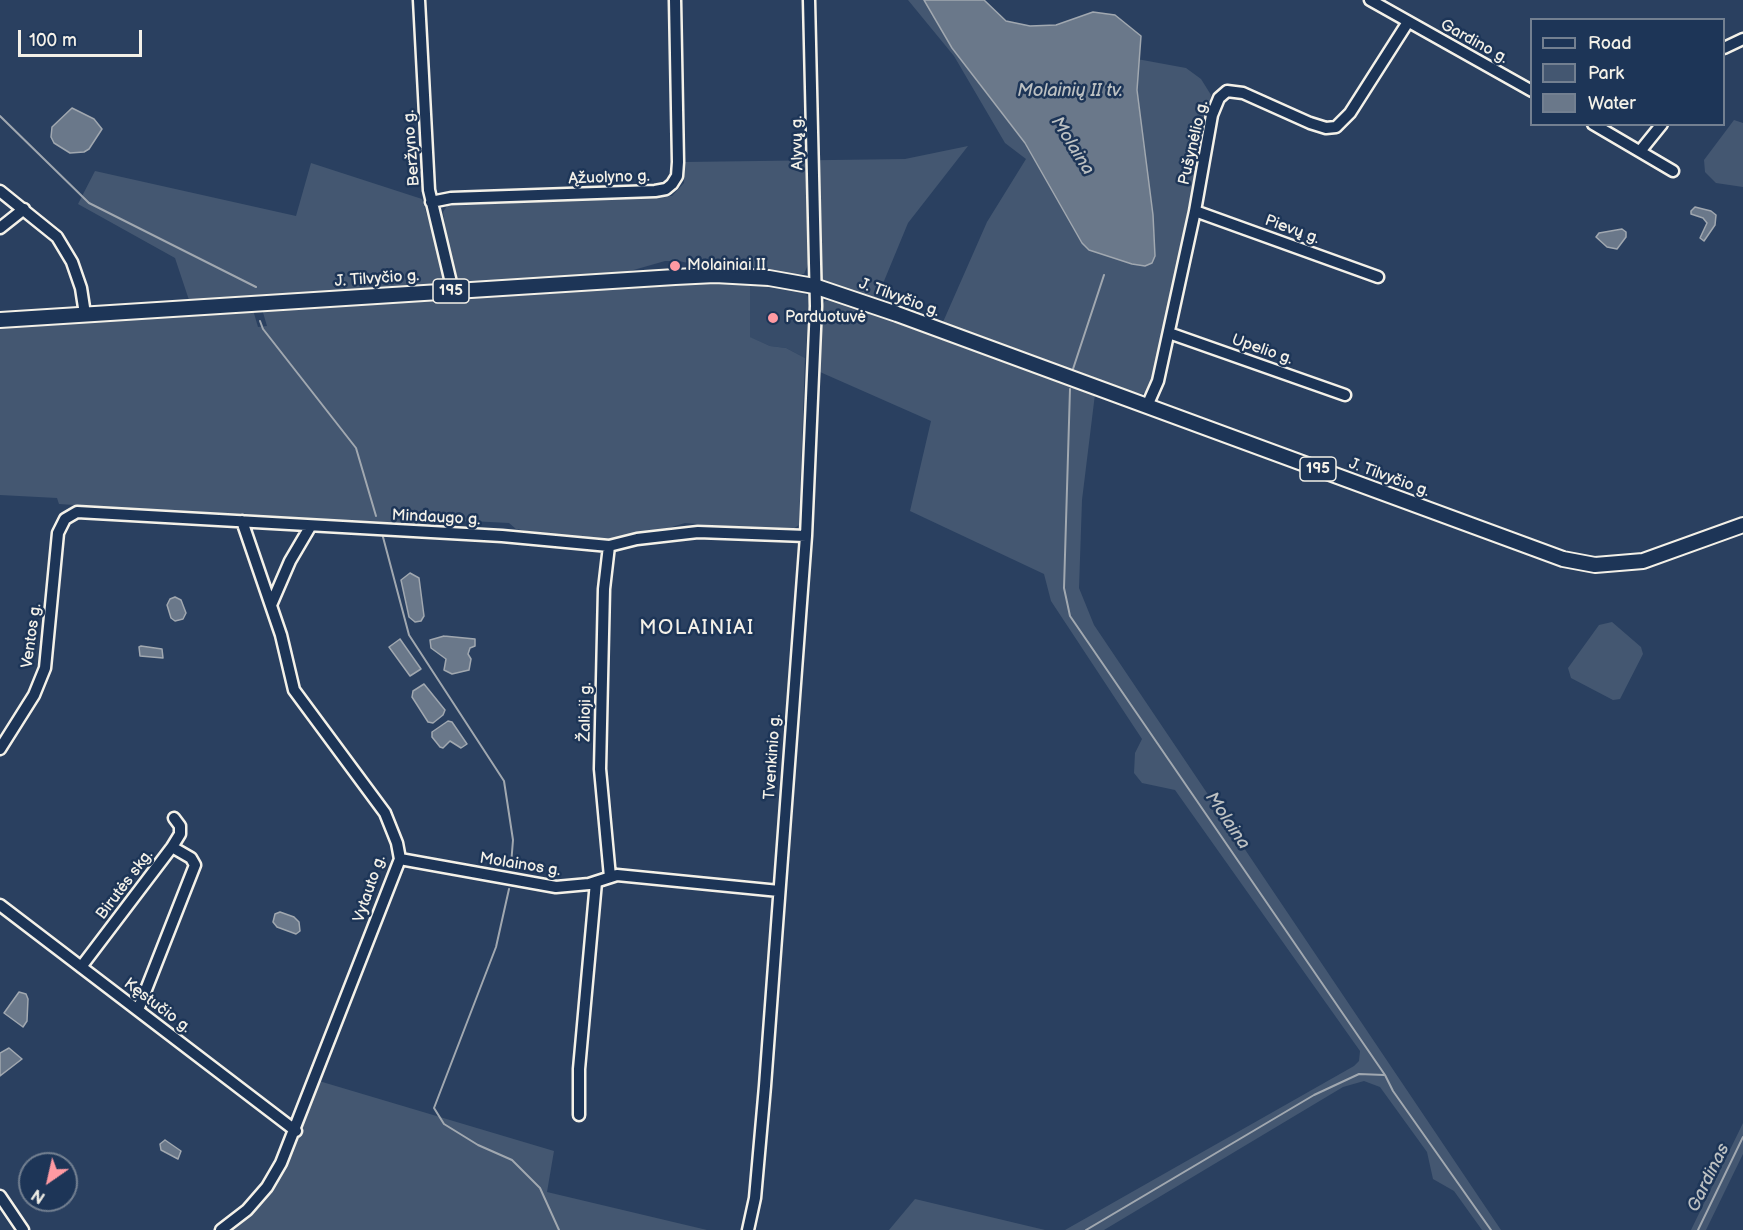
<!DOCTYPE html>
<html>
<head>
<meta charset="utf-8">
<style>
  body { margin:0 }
  #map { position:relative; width:1743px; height:1230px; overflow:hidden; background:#2a4060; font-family:"Balsamiq Sans",sans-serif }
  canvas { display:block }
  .legend { position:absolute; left:1530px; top:18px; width:195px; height:108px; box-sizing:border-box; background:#1d3557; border:2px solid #738091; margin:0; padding:8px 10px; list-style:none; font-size:18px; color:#f4f1e8 }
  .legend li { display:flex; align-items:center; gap:12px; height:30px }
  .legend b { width:30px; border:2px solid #738091 }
  .north { position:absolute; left:18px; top:1152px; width:60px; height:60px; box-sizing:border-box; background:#1d3557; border:2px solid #738091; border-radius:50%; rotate:214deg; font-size:16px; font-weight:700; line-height:24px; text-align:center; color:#f4f1e8 }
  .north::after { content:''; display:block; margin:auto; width:21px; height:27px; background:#ff9aa2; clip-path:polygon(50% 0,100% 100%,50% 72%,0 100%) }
  .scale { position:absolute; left:18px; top:30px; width:124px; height:27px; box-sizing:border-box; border:3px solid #f4f1e8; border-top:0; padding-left:8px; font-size:18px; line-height:21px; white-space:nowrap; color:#f4f1e8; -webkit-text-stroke:4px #1d3557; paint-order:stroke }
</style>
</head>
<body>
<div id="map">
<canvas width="1743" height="1230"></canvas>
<ul class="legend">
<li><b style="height:8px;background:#1d3557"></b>Road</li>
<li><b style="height:16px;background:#445771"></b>Park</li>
<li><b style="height:16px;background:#6a788a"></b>Water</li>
</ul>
<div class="north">N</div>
<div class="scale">100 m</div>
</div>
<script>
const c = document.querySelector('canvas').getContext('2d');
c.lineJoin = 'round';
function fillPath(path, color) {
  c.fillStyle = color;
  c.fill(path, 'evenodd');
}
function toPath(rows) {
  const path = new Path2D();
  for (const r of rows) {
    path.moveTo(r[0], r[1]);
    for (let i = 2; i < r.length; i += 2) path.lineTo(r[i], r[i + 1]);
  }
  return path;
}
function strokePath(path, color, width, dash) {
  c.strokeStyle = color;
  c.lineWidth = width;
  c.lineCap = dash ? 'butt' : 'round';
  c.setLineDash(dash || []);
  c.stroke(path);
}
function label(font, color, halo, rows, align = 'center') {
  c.font = font + ' "Balsamiq Sans",sans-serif';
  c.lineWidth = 5;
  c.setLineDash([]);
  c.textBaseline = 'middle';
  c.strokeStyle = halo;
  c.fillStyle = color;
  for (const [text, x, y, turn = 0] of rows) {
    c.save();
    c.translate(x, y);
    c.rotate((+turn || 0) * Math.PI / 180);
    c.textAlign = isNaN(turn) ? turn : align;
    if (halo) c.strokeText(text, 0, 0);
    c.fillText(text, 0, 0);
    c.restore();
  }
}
fillPath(toPath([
  [750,281,802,291,810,299,805,358,786,348,770,346,749,337]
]), '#374c69');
fillPath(toPath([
  [908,0,924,0,952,48,1025,143,1082,243,1110,257,1145,266,1155,256,1153,215,1137,90,1137,59,1186,68,1201,79,1211,95,1153,381,1149,390,1142,394,1116,388,943,322,987,222,1026,159,1005,143,954,56],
  [1734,120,1743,123,1743,187,1716,183,1705,172,1704,160],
  [968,146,908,223,877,298,821,280,817,269,810,260,804,274,796,275,706,267,679,261,665,261,623,273,470,283,460,281,453,275,443,212,447,206,672,196,684,183,685,162,905,159],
  [311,163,422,199,446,278,441,282,430,285,189,300,175,258,78,204,95,171,296,216],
  [701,281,750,281,750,337,770,346,786,348,805,358,799,525,793,529,786,531,685,523,609,546,516,529,509,523,470,521,388,526,59,504,57,498,0,495,0,326,253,310,258,327,267,326,262,309],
  [835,299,867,308,911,328,1095,394,1082,500,1079,588,1094,625,1501,1230,1482,1230,1454,1191,1433,1179,1427,1152,1380,1087,1364,1081,1343,1087,1104,1230,1065,1230,1354,1066,1359,1061,1360,1051,1175,790,1142,783,1134,773,1135,753,1142,739,1051,601,1044,574,910,511,931,421,820,372,819,309,825,301],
  [1612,622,1641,647,1643,654,1620,699,1613,700,1571,678,1568,668,1599,625],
  [319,1081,554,1151,547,1192,707,1230,225,1230,287,1157],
  [1743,1123,1743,1154,1706,1230,1691,1230],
  [915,1199,1045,1230,889,1230]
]), '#445771');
const water = toPath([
  [924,0,984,0,1006,21,1030,26,1056,25,1093,12,1115,15,1141,36,1137,90,1153,215,1155,256,1152,263,1145,266,1132,264,1089,250,1082,243,1025,143,952,48,924,0],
  [72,108,94,119,102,129,89,149,84,152,70,153,54,143,51,137,52,127,72,108],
  [1695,207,1711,211,1716,215,1715,225,1704,241,1700,238,1707,223,1703,218,1691,214,1691,211,1695,207],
  [1622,229,1626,232,1626,237,1617,249,1607,247,1596,237,1599,233,1622,229],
  [410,573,419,578,424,616,421,621,415,622,409,617,401,580,410,573],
  [175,597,181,600,186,613,183,619,175,621,171,618,167,605,170,599,175,597],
  [444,636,475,639,475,646,470,648,468,654,471,659,469,670,452,674,444,670,446,659,431,648,430,640,444,636],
  [400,639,421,669,410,676,389,647,400,639],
  [141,646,162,649,163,658,140,656,139,647,141,646],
  [424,684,445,710,443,715,433,723,428,722,412,697,413,691,424,684],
  [448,721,452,722,467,744,461,748,450,741,443,748,440,747,432,737,432,732,448,721],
  [280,912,294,917,299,922,300,931,296,934,277,927,273,922,275,914,280,912],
  [19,992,26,994,28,999,27,1021,23,1027,4,1013,19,992],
  [9,1048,22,1059,0,1076,0,1053,9,1048],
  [165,1140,181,1151,178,1159,161,1150,160,1144,165,1140]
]);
fillPath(water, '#6a788a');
strokePath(water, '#a1a8b0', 1.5);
strokePath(toPath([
  [0,116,89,203,256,287],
  [260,321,263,329,356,448,376,516],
  [1073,369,1104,275],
  [1070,389,1064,588,1070,616,1385,1075,1393,1091,1491,1230],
  [383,537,409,635,504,781,513,840,511,865],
  [509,889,496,947,434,1108,444,1124,478,1145,512,1160,540,1188,559,1230],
  [1086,1230,1314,1095,1359,1074,1384,1075],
  [1698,1230,1743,1137]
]), '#a1a8b0', 2);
const minor = toPath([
  [419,0,429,190,453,291],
  [1370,0,1532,91],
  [1724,48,1743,39],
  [1593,124,1673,171],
  [1641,150,1662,124],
  [0,191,57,237,72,262,81,288,85,314],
  [431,202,451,198,655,191,666,189,672,184,677,176,678,162,675,0],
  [1195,211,1378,277],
  [0,228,24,209],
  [1169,333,1345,395],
  [1147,406,1158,381,1195,211,1212,115,1219,98,1227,91,1243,93,1310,123,1326,128,1336,127,1350,113,1408,22],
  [609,546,604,589,600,769,610,877],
  [271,605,290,561,310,527],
  [0,749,34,695,45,668,58,533,65,519,77,512,502,536,609,546,637,539,698,532,806,536],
  [400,859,556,887,589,884,617,875,779,891],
  [0,905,296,1131],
  [81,967,172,847,180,834,180,826,174,818],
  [138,1010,195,865,191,858,172,847],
  [579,1115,579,1069,596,882],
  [0,1196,23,1230],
  [221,1230,247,1210,267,1187,281,1163,400,859,397,843,385,813,294,690,281,635,242,521],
  [748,1230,755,1198,765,1086,806,536,816,306,809,0]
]);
const major = toPath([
  [0,320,675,277,715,275,769,278,814,286,897,314,1563,559,1595,565,1643,561,1743,525]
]);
strokePath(minor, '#f4f1e8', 15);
strokePath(major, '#f4f1e8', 18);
strokePath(minor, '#1d3557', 10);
strokePath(major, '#1d3557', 14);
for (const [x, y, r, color] of [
  [675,266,6,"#ff9aa2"],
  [773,318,6,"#ff9aa2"]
]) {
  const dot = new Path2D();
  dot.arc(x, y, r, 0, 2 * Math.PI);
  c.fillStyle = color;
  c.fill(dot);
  strokePath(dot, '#1d3557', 2);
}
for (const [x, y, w] of [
  [451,291,36],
  [1318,469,36]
]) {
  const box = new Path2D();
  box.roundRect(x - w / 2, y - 12, w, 24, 4.5);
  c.fillStyle = '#1d3557';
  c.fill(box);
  strokePath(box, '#f4f1e8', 1.5);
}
label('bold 15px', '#f4f1e8', null, [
  ["195",451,291],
  ["195",1318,469]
]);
label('16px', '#f4f1e8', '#1d3557', [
  ["Gardino g.",1474,42,29],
  ["Alyvų g.",798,143,-91],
  ["Pušynėlio g.",1194,143,-77],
  ["Beržyno g.",412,148,-94],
  ["Ąžuolyno g.",609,178,-2],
  ["Pievų g.",1292,230,20],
  ["J. Tilvyčio g.",377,279,-4],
  ["J. Tilvyčio g.",899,298,20],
  ["Upelio g.",1262,350,19],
  ["J. Tilvyčio g.",1389,478,20],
  ["Mindaugo g.",436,518,3],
  ["Ventos g.",32,636,-82],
  ["Žalioji g.",586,712,-89],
  ["Tvenkinio g.",773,757,-86],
  ["Molainos g.",520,865,9],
  ["Birutės skg.",125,885,-53],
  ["Vytauto g.",370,889,-71],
  ["Kęstučio g.",157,1006,37]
]);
label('16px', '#f4f1e8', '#1d3557', [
  ["Molainiai II",687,266],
  ["Parduotuvė",785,318]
], 'left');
label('italic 18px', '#bdc1c2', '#1d3557', [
  ["Molainių II tv.",1070,91],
  ["Molaina",1072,146,58],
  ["Molaina",1227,821,56],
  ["Gardinas",1709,1178,-64]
]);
c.letterSpacing = '1.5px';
label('20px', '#f4f1e8', '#1d3557', [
  ["MOLAINIAI",697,629]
]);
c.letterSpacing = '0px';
</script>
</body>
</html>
